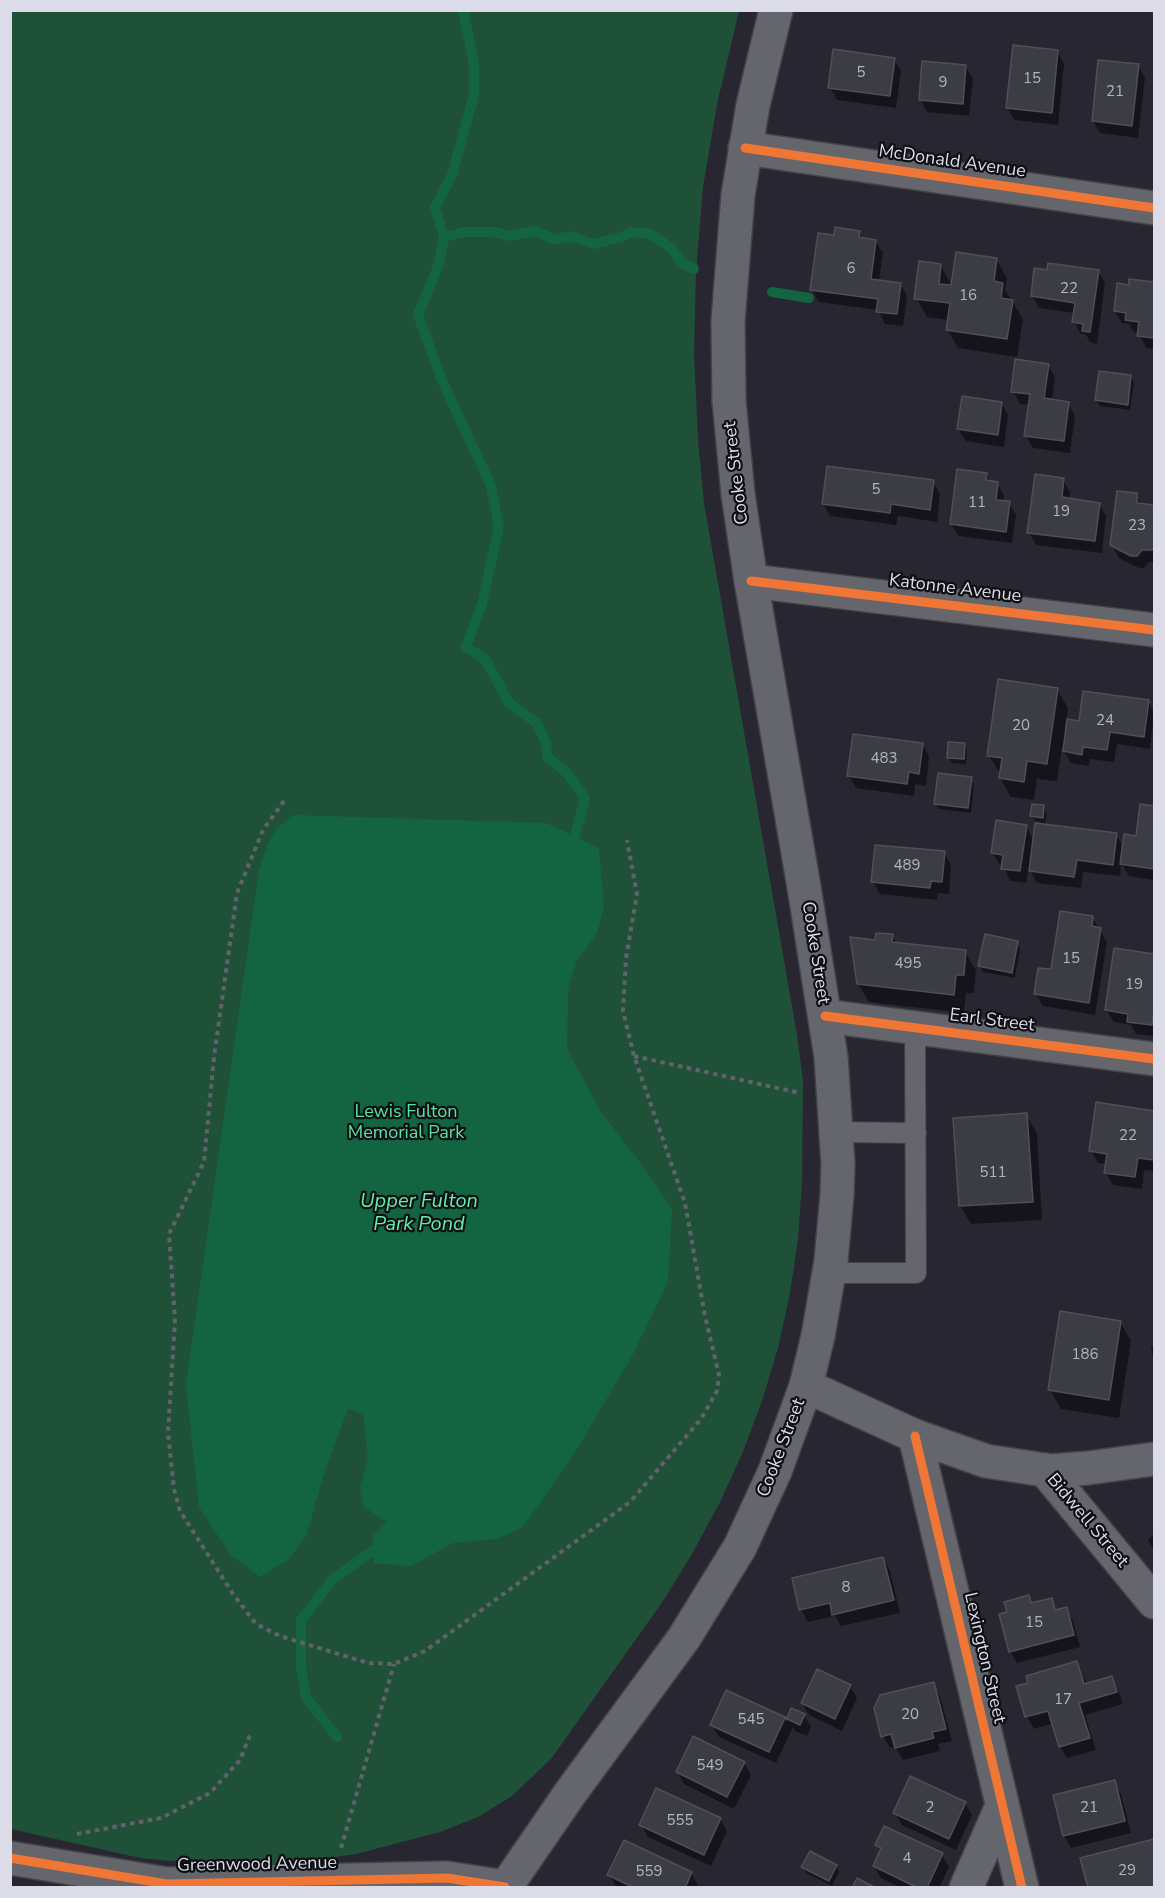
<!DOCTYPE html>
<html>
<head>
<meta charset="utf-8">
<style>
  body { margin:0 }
  #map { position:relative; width:1165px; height:1898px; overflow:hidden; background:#282731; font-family:"Nunito Sans",sans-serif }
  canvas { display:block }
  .frame { position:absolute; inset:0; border:12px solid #dcdce8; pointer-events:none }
</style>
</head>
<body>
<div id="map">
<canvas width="1165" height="1898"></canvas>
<div class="frame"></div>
</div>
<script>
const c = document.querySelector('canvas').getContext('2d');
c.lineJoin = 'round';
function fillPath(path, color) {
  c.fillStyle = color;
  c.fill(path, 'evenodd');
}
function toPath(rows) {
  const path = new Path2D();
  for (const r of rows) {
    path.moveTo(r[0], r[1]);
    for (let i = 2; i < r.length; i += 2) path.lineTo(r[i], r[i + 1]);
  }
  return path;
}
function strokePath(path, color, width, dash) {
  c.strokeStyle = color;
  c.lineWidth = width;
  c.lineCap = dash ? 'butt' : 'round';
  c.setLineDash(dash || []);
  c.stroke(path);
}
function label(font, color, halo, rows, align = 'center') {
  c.font = font + ' "Nunito Sans",sans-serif';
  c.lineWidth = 4.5;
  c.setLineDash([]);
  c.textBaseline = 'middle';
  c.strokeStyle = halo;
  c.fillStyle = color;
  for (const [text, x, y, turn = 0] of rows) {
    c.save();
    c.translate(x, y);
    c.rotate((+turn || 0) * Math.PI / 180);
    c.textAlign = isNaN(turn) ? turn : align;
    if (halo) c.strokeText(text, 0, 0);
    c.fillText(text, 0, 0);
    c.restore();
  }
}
fillPath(toPath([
  [11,11,739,11,717,104,703,187,696,271,694,355,698,440,704,503,797,1035,803,1081,802,1183,798,1239,790,1293,778,1348,762,1401,742,1454,719,1504,692,1554,663,1601,551,1759,512,1796,478,1817,440,1832,356,1854,284,1864,212,1865,140,1858,11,1829]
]), '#1f5139');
fillPath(toPath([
  [293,815,546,823,599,848,604,907,597,933,577,960,568,989,567,1049,601,1112,644,1168,672,1209,668,1282,632,1356,572,1457,523,1527,496,1539,453,1543,411,1566,374,1563,373,1536,387,1522,364,1507,360,1488,368,1458,363,1414,348,1409,326,1467,306,1536,288,1560,260,1577,231,1555,199,1507,186,1384,259,870,268,843,277,828]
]), '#136541');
fillPath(toPath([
  [1057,51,1064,64,1058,125,1015,120,1007,108],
  [894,59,901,71,896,108,837,100,830,88],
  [1138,65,1145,78,1138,138,1100,133,1093,121],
  [966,67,973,79,969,116,927,112,920,99],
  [859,232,863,239,875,241,883,253,879,281,900,284,907,296,903,326,885,324,878,310,819,302,812,290,835,236],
  [996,259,1007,278,1005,290,1023,319,1017,357,958,348,948,330,949,320,927,317,916,298,940,265,953,287],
  [1098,271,1105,283,1097,344,1091,343,1086,335,1081,334,1074,322,1075,313,1039,308,1032,296],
  [1131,281,1154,284,1154,349,1146,348,1139,333,1134,332,1129,324,1122,323,1115,311,1130,287],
  [1048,365,1055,377,1052,401,1068,404,1075,416,1070,453,1033,448,1026,436,1030,405,1020,404,1013,391],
  [1130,377,1134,382,1130,410,1100,406,1096,400],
  [1001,403,1008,415,1004,447,966,441,958,429],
  [986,474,990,482,997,483,1004,496,1003,502,1009,503,1016,515,1012,543,959,536,951,524],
  [1063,480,1070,492,1069,500,1099,504,1106,516,1102,553,1036,545,1029,533],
  [933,482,940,494,937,522,898,516,896,525,830,516,823,504],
  [1136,495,1141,505,1154,506,1154,562,1149,562,1144,568,1139,568,1119,558,1112,545],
  [1057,690,1068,708,1066,721,1080,723,1148,701,1154,713,1150,749,1117,744,1114,762,1090,759,1089,766,1071,763,1062,747,1057,781,1037,779,1034,800,1011,797,1000,778,1001,775,989,756],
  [922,744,929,756,926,786,915,784,914,796,856,788,849,776],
  [964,744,967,750,966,764,952,763,949,758],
  [971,779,974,785,971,813,939,809,936,803],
  [1142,806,1154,807,1154,880,1129,876,1121,863,1120,876,1083,872,1081,888,1037,883,1029,868,1026,883,1010,881,1003,866,1000,865,992,853,1026,826,1034,841,1116,835,1124,848,1137,838],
  [1043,807,1047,813,1045,823,1035,821,1032,816],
  [944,852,951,865,949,894,938,893,937,900,880,894,873,882],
  [1092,917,1107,942,1095,1015,1043,1006,1036,994],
  [892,936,897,944,965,952,976,970,974,993,966,993,964,1013,869,1002,858,984,877,941],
  [1017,943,1020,948,1015,978,983,972,980,966],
  [1115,950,1154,955,1154,1036,1136,1034,1131,1025,1114,1022,1106,1010],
  [1098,1104,1154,1112,1154,1171,1144,1170,1142,1189,1113,1185,1106,1173,1107,1164,1098,1163,1091,1150],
  [1026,1115,1037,1133,1042,1220,971,1224,960,1206],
  [1120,1322,1131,1341,1119,1418,1061,1409,1050,1390],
  [1151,1346,1154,1346,1154,1367],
  [1154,1534,1154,1551,1148,1540],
  [883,1558,890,1571,900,1613,841,1626,835,1616,808,1622,801,1610],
  [1028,1597,1032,1604,1051,1599,1057,1611,1066,1608,1073,1621,1080,1647,1017,1663,1010,1651,1009,1613],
  [1077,1663,1087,1685,1111,1678,1118,1690,1123,1704,1085,1715,1096,1750,1067,1758,1060,1746,1054,1723,1034,1729,1027,1717,1018,1687,1029,1684],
  [933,1683,940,1696,952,1741,938,1744,940,1751,903,1760,895,1747,890,1748,883,1736],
  [850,1686,857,1698,842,1731,809,1715,802,1703],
  [792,1710,804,1715,811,1727,807,1736,795,1731,793,1727,776,1763,719,1737,711,1724,784,1718,786,1722],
  [744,1763,751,1775,734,1809,684,1784,677,1772],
  [1114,1782,1121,1794,1131,1833,1071,1848,1064,1836,1054,1797],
  [965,1803,972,1815,956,1850,902,1825,895,1813],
  [720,1819,727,1831,711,1866,648,1837,641,1825],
  [1154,1840,1154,1888,1089,1888,1082,1859],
  [877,1845,942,1855,949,1867,939,1888,901,1888,881,1878,874,1866,881,1852],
  [836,1866,839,1872,832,1886,806,1873,803,1867],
  [691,1873,698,1885,697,1888,617,1888,609,1875]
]), '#0007');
strokePath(toPath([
  [463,10,474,63,474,95,452,175,435,208,444,237,439,264,418,315,441,378,491,486,499,527,482,604,466,647,485,659,509,703,537,723,546,743,547,757,566,772,585,798,575,836],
  [444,237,465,232,494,232,510,236,536,231,554,240,570,236,594,244,622,237,631,232,650,234,671,248,681,262,694,269],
  [772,292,809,298],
  [337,1737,306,1697,301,1667,301,1620,333,1579,374,1550]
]), '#136541', 10);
const building = toPath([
  [1013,45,1058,50,1052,113,1006,108,1013,45],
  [833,49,895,58,890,96,828,88,833,49],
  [1098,60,1139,64,1132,126,1092,121,1098,60],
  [922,61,966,65,963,104,919,100,922,61],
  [835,227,860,231,859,237,876,240,871,279,901,283,897,314,876,312,878,299,810,290,818,233,834,235,835,227],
  [956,252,997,258,994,281,1003,283,1001,298,1013,300,1007,339,946,330,950,303,914,299,919,261,941,264,939,284,951,285,956,252],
  [1048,263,1099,270,1090,332,1082,331,1083,324,1072,322,1075,303,1031,296,1034,268,1047,270,1048,263],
  [1129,279,1154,282,1154,338,1137,336,1139,322,1125,320,1126,313,1114,311,1117,283,1129,285,1129,279],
  [1015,359,1049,364,1044,398,1069,402,1064,441,1024,436,1030,394,1011,392,1015,359],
  [1099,371,1131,375,1128,405,1095,400,1099,371],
  [962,396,1002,402,998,435,957,429,962,396],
  [827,466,934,480,930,510,891,504,890,513,822,504,827,466],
  [957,469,987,473,986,480,998,482,996,500,1010,501,1006,532,950,524,957,469],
  [1035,474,1064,478,1062,497,1100,503,1095,541,1027,533,1035,474],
  [1117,491,1137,493,1137,503,1154,505,1154,550,1142,550,1137,556,1131,556,1110,545,1117,491],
  [998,679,1058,688,1047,764,1027,761,1024,782,999,778,1002,758,987,756,998,679],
  [1083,691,1149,700,1144,737,1110,732,1107,750,1083,747,1082,755,1063,751,1067,719,1079,721,1083,691],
  [853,734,923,743,919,774,909,772,907,784,847,776,853,734],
  [948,742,965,743,964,759,947,758,948,742],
  [938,773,972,777,968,808,934,804,938,773],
  [1032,804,1044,805,1043,818,1030,816,1032,804],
  [1140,804,1154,806,1154,869,1120,864,1124,834,1136,836,1140,804],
  [996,820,1027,825,1020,871,1001,869,1003,855,991,853,996,820],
  [1035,823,1117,833,1113,865,1077,860,1074,877,1029,871,1035,823],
  [875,845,945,851,942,882,931,881,930,888,871,882,875,845],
  [1060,911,1093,916,1092,926,1101,928,1089,1003,1034,994,1038,968,1051,969,1060,911],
  [876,933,893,934,892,942,966,950,964,975,956,975,954,995,857,984,850,937,875,940,876,933],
  [985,934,1018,941,1012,973,978,966,985,934],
  [1114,948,1154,954,1154,1011,1152,1025,1127,1022,1128,1014,1105,1010,1114,948],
  [1096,1102,1154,1111,1154,1160,1138,1158,1135,1177,1104,1173,1107,1154,1089,1151,1096,1102],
  [1027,1113,1033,1202,959,1206,953,1118,1027,1113],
  [1060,1311,1121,1321,1109,1400,1048,1390,1060,1311],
  [883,1557,894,1600,832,1615,830,1603,799,1610,792,1578,883,1557],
  [1029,1595,1031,1603,1052,1598,1055,1610,1067,1607,1074,1635,1009,1652,999,1614,1007,1612,1004,1602,1029,1595],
  [1077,1661,1084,1684,1112,1676,1117,1692,1079,1703,1090,1738,1059,1747,1048,1711,1025,1717,1016,1686,1028,1683,1026,1676,1077,1661],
  [817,1669,851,1685,835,1719,801,1703,817,1669],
  [934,1682,946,1729,932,1732,934,1738,895,1748,891,1734,881,1737,874,1708,880,1695,934,1682],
  [726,1690,787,1718,791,1708,805,1714,800,1725,785,1718,769,1752,710,1725,726,1690],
  [693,1736,745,1762,727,1797,676,1772,693,1736],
  [910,1776,966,1802,949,1839,893,1813,910,1776],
  [1115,1780,1125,1821,1063,1836,1053,1795,1115,1780],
  [656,1788,721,1818,704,1855,639,1825,656,1788],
  [884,1826,943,1853,927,1888,918,1888,873,1866,881,1848,875,1845,884,1826],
  [1154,1839,1154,1888,1088,1888,1080,1858,1154,1839],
  [624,1840,692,1872,685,1888,635,1888,607,1875,624,1840],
  [810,1851,837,1865,829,1881,801,1867,810,1851],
  [857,1878,876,1888,852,1888,857,1878]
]);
fillPath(building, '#3c3c45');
strokePath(building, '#4f4f57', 1.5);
const service = toPath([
  [836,1132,916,1133],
  [829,1273,916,1273,915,1028]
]);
const minor = toPath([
  [745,148,1154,208],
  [751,581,1154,630],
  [825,1016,1154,1059],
  [915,1436,1022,1888],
  [1045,1470,1154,1602],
  [10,1858,167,1884,447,1878,505,1887],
  [966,1888,1002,1806]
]);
const tertiary = toPath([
  [806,1386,915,1436,986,1461,1051,1471,1088,1468,1154,1459]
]);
const secondary = toPath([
  [505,1888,571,1792,684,1638,740,1547,775,1471,806,1386,818,1336,831,1261,837,1195,838,1164,831,1057,804,887,751,581,738,494,729,401,728,321,738,195,753,105,776,10]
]);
strokePath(service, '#42424a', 22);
strokePath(minor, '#42424a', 36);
strokePath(tertiary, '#42424a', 36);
strokePath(secondary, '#42424a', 36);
strokePath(toPath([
  [284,801,263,830,237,893,214,1057,204,1162,169,1234,175,1320,168,1433,174,1489,180,1511,233,1594,256,1624,280,1636,368,1663,394,1664,425,1651,630,1502,701,1419,717,1391,719,1375,705,1316,685,1203,634,1056,623,1011,626,958,637,894,627,840],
  [634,1056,800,1093],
  [77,1834,161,1818,210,1793,240,1760,250,1735],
  [341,1848,394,1664]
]), '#63626a', 4, [4.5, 4.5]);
strokePath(service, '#65656c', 20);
strokePath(minor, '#65656c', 33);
strokePath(tertiary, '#65656c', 33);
strokePath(secondary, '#65656c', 33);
strokePath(toPath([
  [745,148,1154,208],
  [751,581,1154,630],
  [825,1016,1154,1059],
  [915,1436,1022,1888],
  [10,1858,167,1884,447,1878,505,1887]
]), '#f07635', 9);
label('15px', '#b4b4bf', null, [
  ["5",861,73],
  ["15",1032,79],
  ["9",943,83],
  ["21",1115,92],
  ["6",851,269],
  ["22",1069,289],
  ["16",968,296],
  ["5",876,490],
  ["11",977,503],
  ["19",1061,512],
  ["23",1137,526],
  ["24",1105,721],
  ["20",1021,726],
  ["483",884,759],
  ["489",907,866],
  ["15",1071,959],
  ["495",908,964],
  ["19",1134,985],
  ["22",1128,1136],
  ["511",993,1173],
  ["186",1085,1355],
  ["8",846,1588],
  ["15",1034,1623],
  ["17",1063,1700],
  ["20",910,1715],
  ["545",751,1720],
  ["549",710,1766],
  ["2",930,1808],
  ["21",1089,1808],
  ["555",680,1821],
  ["4",907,1859],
  ["29",1127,1871],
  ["559",649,1872]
]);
label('18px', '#dcdce8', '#0e0e15', [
  ["McDonald Avenue",952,162,8],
  ["Cooke Street",737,473,-97],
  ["Katonne Avenue",955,589,7],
  ["Cooke Street",815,953,81],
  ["Earl Street",992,1021,7],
  ["Cooke Street",782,1448,-69],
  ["Bidwell Street",1087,1521,50],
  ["Lexington Street",984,1658,77],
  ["Greenwood Avenue",257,1865,-1]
]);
label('18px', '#57e49e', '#0e0e15', [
  ["Lewis Fulton",406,1113],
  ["Memorial Park",406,1134]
]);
label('italic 20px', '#64efa8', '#0e0e15', [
  ["Upper Fulton",419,1202],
  ["Park Pond",419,1225]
]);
</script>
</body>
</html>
